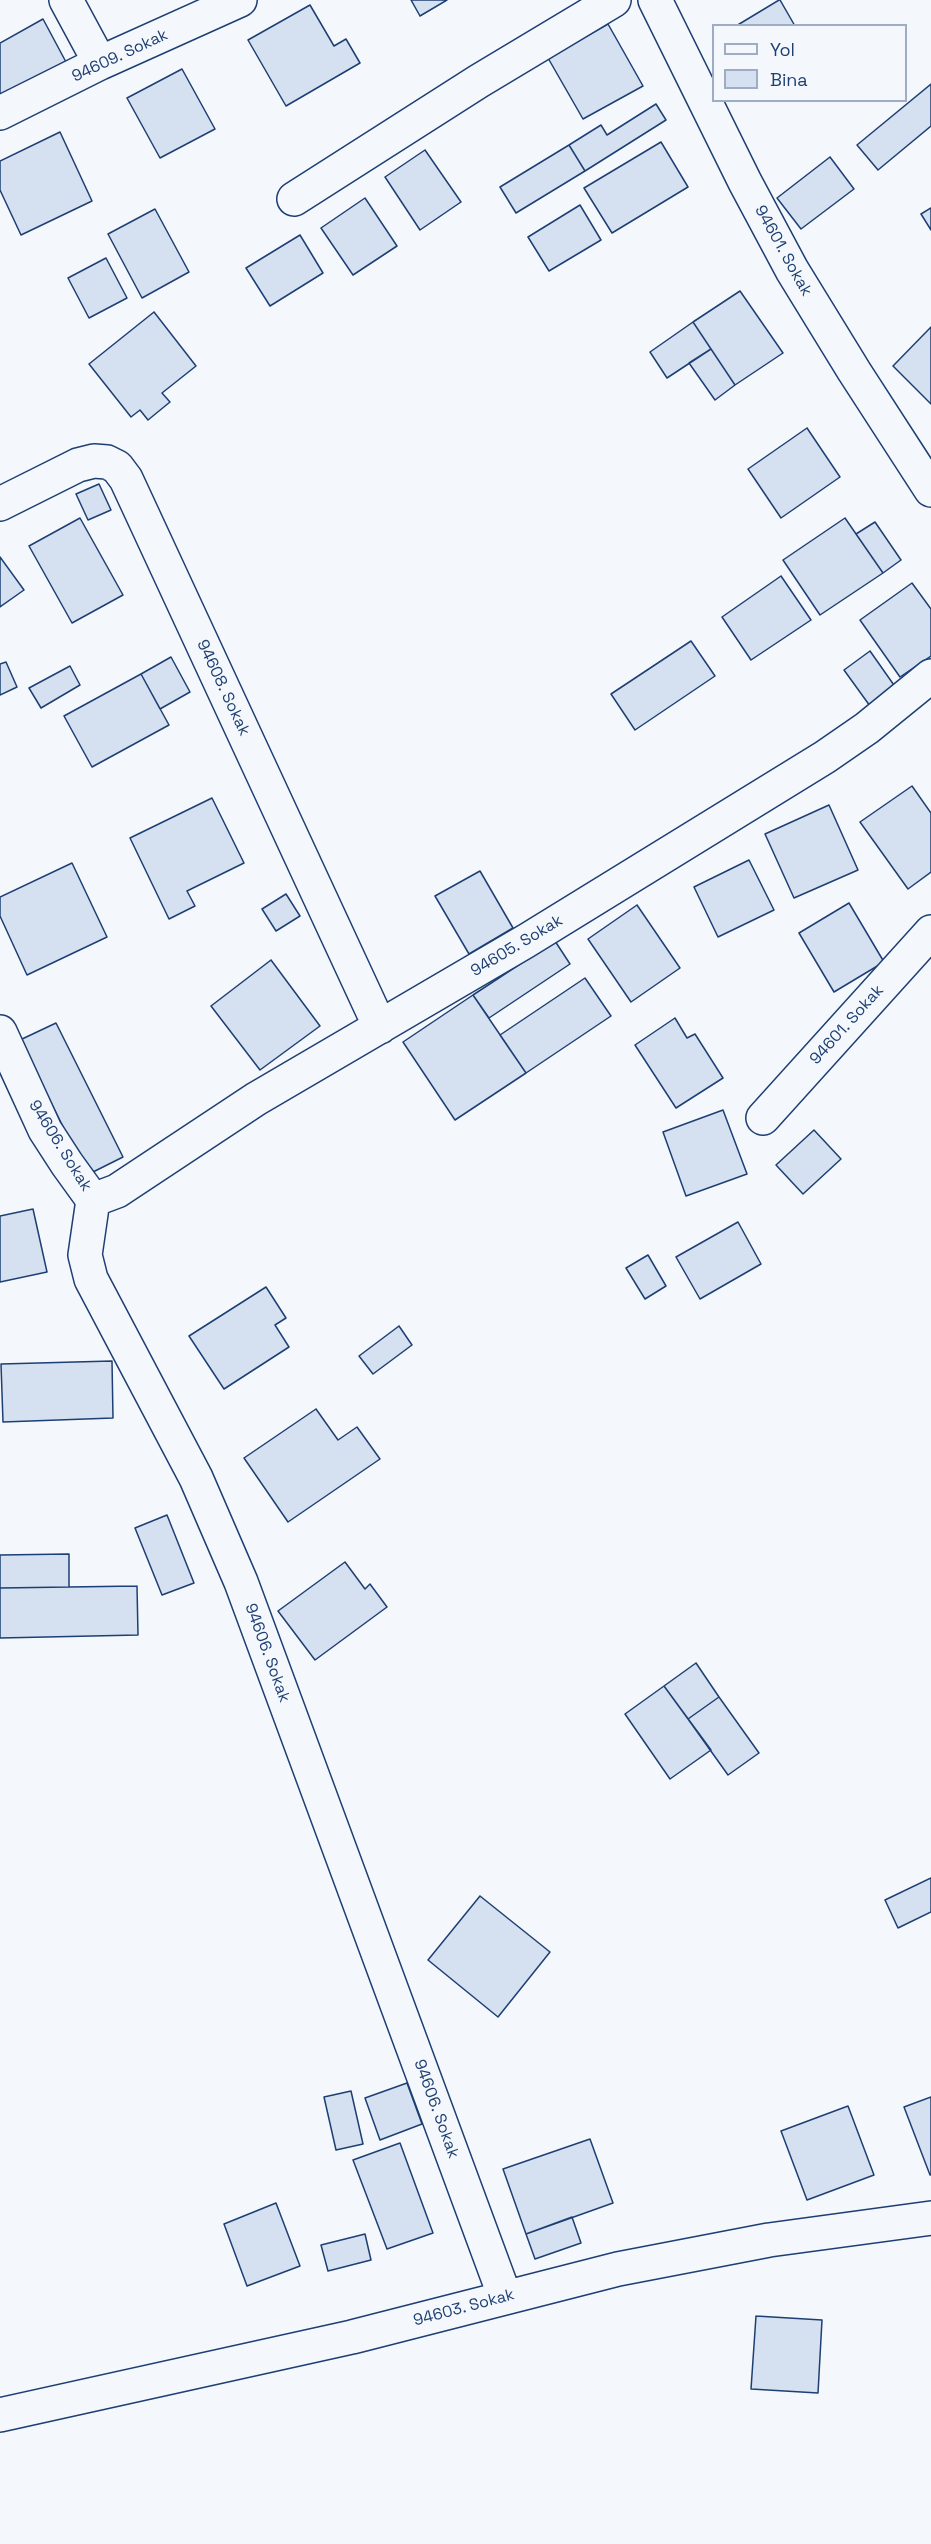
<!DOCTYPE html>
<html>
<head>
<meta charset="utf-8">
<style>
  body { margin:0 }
  #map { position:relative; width:931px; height:2544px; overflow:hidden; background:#f4f7fb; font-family:"Space Grotesk",sans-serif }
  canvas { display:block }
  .legend { position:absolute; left:712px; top:24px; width:195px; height:78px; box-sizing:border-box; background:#f4f7fb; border:2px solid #9eadc5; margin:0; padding:8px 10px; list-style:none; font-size:18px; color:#1d3f73 }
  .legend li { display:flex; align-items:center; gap:12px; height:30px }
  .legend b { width:30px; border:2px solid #9eadc5 }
</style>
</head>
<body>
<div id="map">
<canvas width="931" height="2544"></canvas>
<ul class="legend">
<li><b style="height:8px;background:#f4f7fb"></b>Yol</li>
<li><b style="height:16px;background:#d5e0f0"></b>Bina</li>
</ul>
</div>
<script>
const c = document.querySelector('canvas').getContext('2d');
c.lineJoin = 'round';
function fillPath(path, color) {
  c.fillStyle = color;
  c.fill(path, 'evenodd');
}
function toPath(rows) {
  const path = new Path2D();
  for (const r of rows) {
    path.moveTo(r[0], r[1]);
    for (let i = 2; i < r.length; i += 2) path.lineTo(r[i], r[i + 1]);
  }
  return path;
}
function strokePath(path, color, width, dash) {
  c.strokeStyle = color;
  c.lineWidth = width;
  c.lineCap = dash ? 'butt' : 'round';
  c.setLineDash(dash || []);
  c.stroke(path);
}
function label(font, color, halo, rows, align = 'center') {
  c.font = font + ' "Space Grotesk",sans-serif';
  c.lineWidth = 4.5;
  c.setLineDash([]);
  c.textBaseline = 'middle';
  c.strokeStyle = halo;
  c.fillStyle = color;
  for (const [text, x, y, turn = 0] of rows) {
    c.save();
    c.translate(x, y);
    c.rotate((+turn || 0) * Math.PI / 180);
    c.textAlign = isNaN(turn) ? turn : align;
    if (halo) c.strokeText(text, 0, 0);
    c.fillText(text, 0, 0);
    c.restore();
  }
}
const building = toPath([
  [411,0,447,0,420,16,411,0],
  [780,0,795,26,736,26,779,0,780,0],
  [310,5,334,46,346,39,360,63,286,106,248,40,310,5],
  [43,19,66,62,0,97,0,43,43,19],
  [608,24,643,86,583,119,548,58,608,24],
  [182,69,215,129,160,158,127,98,182,69],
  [931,84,931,126,878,170,857,145,931,84],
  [656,104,666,120,585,171,569,145,601,125,607,135,656,104],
  [60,132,92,201,21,235,0,190,0,161,60,132],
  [661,142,688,187,612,233,584,188,661,142],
  [569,145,585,171,516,213,500,187,569,145],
  [425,150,461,202,420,230,385,177,425,150],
  [830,157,854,189,801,229,777,198,830,157],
  [365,198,397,246,353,275,321,228,365,198],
  [580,205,601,240,549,271,528,237,580,205],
  [931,208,931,230,921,214,931,208],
  [155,209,189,272,142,298,108,234,155,209],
  [300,235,323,273,270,306,246,268,300,235],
  [106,258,127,298,89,318,68,278,106,258],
  [740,291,783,353,735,385,693,322,740,291],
  [154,312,196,366,162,393,170,402,148,420,140,410,131,417,89,364,154,312],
  [693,322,711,349,667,378,650,352,693,322],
  [931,327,931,404,893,366,931,327],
  [711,349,735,385,715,400,689,363,711,349],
  [807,428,840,477,781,518,748,469,807,428],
  [99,484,111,510,88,520,76,494,99,484],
  [80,518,123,595,72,623,29,546,80,518],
  [845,518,883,573,820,615,783,560,845,518],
  [875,522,901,560,883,573,856,534,875,522],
  [0,557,24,590,0,607,0,557],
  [781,576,811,620,751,660,722,617,781,576],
  [912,583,931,609,931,656,900,677,860,620,912,583],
  [691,641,715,676,635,730,611,694,691,641],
  [870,651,896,688,870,706,844,670,870,651],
  [171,657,190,692,160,709,141,674,171,657],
  [6,662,17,687,0,695,0,664,6,662],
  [70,666,80,685,41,708,29,688,70,666],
  [141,674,169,725,92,767,64,716,141,674],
  [912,786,931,813,931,872,908,889,860,822,912,786],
  [212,798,244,863,187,891,195,906,169,919,130,838,212,798],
  [829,805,858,870,794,898,765,834,829,805],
  [749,860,774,910,718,937,694,887,749,860],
  [72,863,107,937,27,975,0,916,0,897,72,863],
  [480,871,513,928,469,954,435,896,480,871],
  [286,894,300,916,276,931,262,909,286,894],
  [849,903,884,962,834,992,799,933,849,903],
  [637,905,680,968,631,1002,588,939,637,905],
  [555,941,570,964,489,1018,473,995,555,941],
  [271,960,320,1026,260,1070,211,1006,271,960],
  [585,978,611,1016,526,1073,500,1035,585,978],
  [473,995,526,1073,455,1120,403,1042,473,995],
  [675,1018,687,1038,695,1034,723,1078,676,1108,635,1045,675,1018],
  [56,1023,123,1157,87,1175,20,1040,56,1023],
  [723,1110,747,1174,686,1196,663,1132,723,1110],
  [814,1130,841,1159,803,1194,776,1165,814,1130],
  [33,1209,47,1272,0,1282,0,1216,33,1209],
  [738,1222,761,1264,700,1299,676,1257,738,1222],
  [648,1255,666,1286,645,1299,626,1268,648,1255],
  [266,1287,286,1318,275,1325,289,1347,224,1389,189,1336,266,1287],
  [399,1326,412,1345,373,1374,359,1356,399,1326],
  [112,1361,113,1418,3,1422,1,1364,112,1361],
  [316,1409,338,1440,357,1427,380,1459,288,1522,244,1458,316,1409],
  [167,1515,194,1583,162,1595,135,1528,167,1515],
  [69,1554,69,1587,0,1588,0,1555,69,1554],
  [345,1562,365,1589,370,1584,387,1607,315,1660,278,1611,345,1562],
  [137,1586,138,1635,0,1638,0,1588,137,1586],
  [696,1663,719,1697,688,1719,664,1686,696,1663],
  [664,1686,711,1750,670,1779,625,1714,664,1686],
  [719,1697,759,1753,728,1775,688,1719,719,1697],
  [931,1878,931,1912,898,1928,885,1900,931,1878],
  [480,1896,550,1952,498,2017,428,1960,480,1896],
  [407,2083,422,2124,380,2140,365,2098,407,2083],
  [351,2091,363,2144,336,2150,324,2097,351,2091],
  [931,2097,931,2175,930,2175,904,2107,931,2097],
  [848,2106,874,2175,807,2200,781,2131,848,2106],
  [590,2139,613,2203,526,2234,503,2169,590,2139],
  [400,2143,433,2233,387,2249,353,2160,400,2143],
  [276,2203,300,2266,247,2286,224,2224,276,2203],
  [572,2217,581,2243,535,2259,526,2234,572,2217],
  [365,2234,371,2260,328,2271,321,2245,365,2234],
  [756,2316,822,2320,818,2393,751,2389,756,2316]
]);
fillPath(building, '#d5e0f0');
strokePath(building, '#1d3f73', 1.5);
const street = toPath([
  [66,0,100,63],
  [0,113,100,63,240,0],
  [294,199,479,81,614,0],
  [0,504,78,465,94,461,107,462,117,467,126,479,380,1027],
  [0,1032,45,1130,67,1164,93,1200,85,1255,91,1279,196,1478,241,1582,505,2297],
  [763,1118,931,932],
  [93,1200,117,1191,256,1099,526,941,825,757,867,728,931,676],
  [0,2415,352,2337,618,2269,769,2240,931,2218]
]);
const secondary = toPath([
  [655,0,745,182,792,270,854,371,931,490]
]);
strokePath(street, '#1d3f73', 36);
strokePath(secondary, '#1d3f73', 36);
strokePath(street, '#f4f7fb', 33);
strokePath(secondary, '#f4f7fb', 33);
label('16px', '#1d3f73', '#f4f7fb', [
  ["94609. Sokak",120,56,-25],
  ["94601. Sokak",783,251,61],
  ["94608. Sokak",223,688,65],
  ["94605. Sokak",517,946,-31],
  ["94601. Sokak",847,1025,-48],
  ["94606. Sokak",60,1146,58],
  ["94606. Sokak",267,1653,70],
  ["94606. Sokak",436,2109,70],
  ["94603. Sokak",464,2308,-15]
]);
</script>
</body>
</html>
